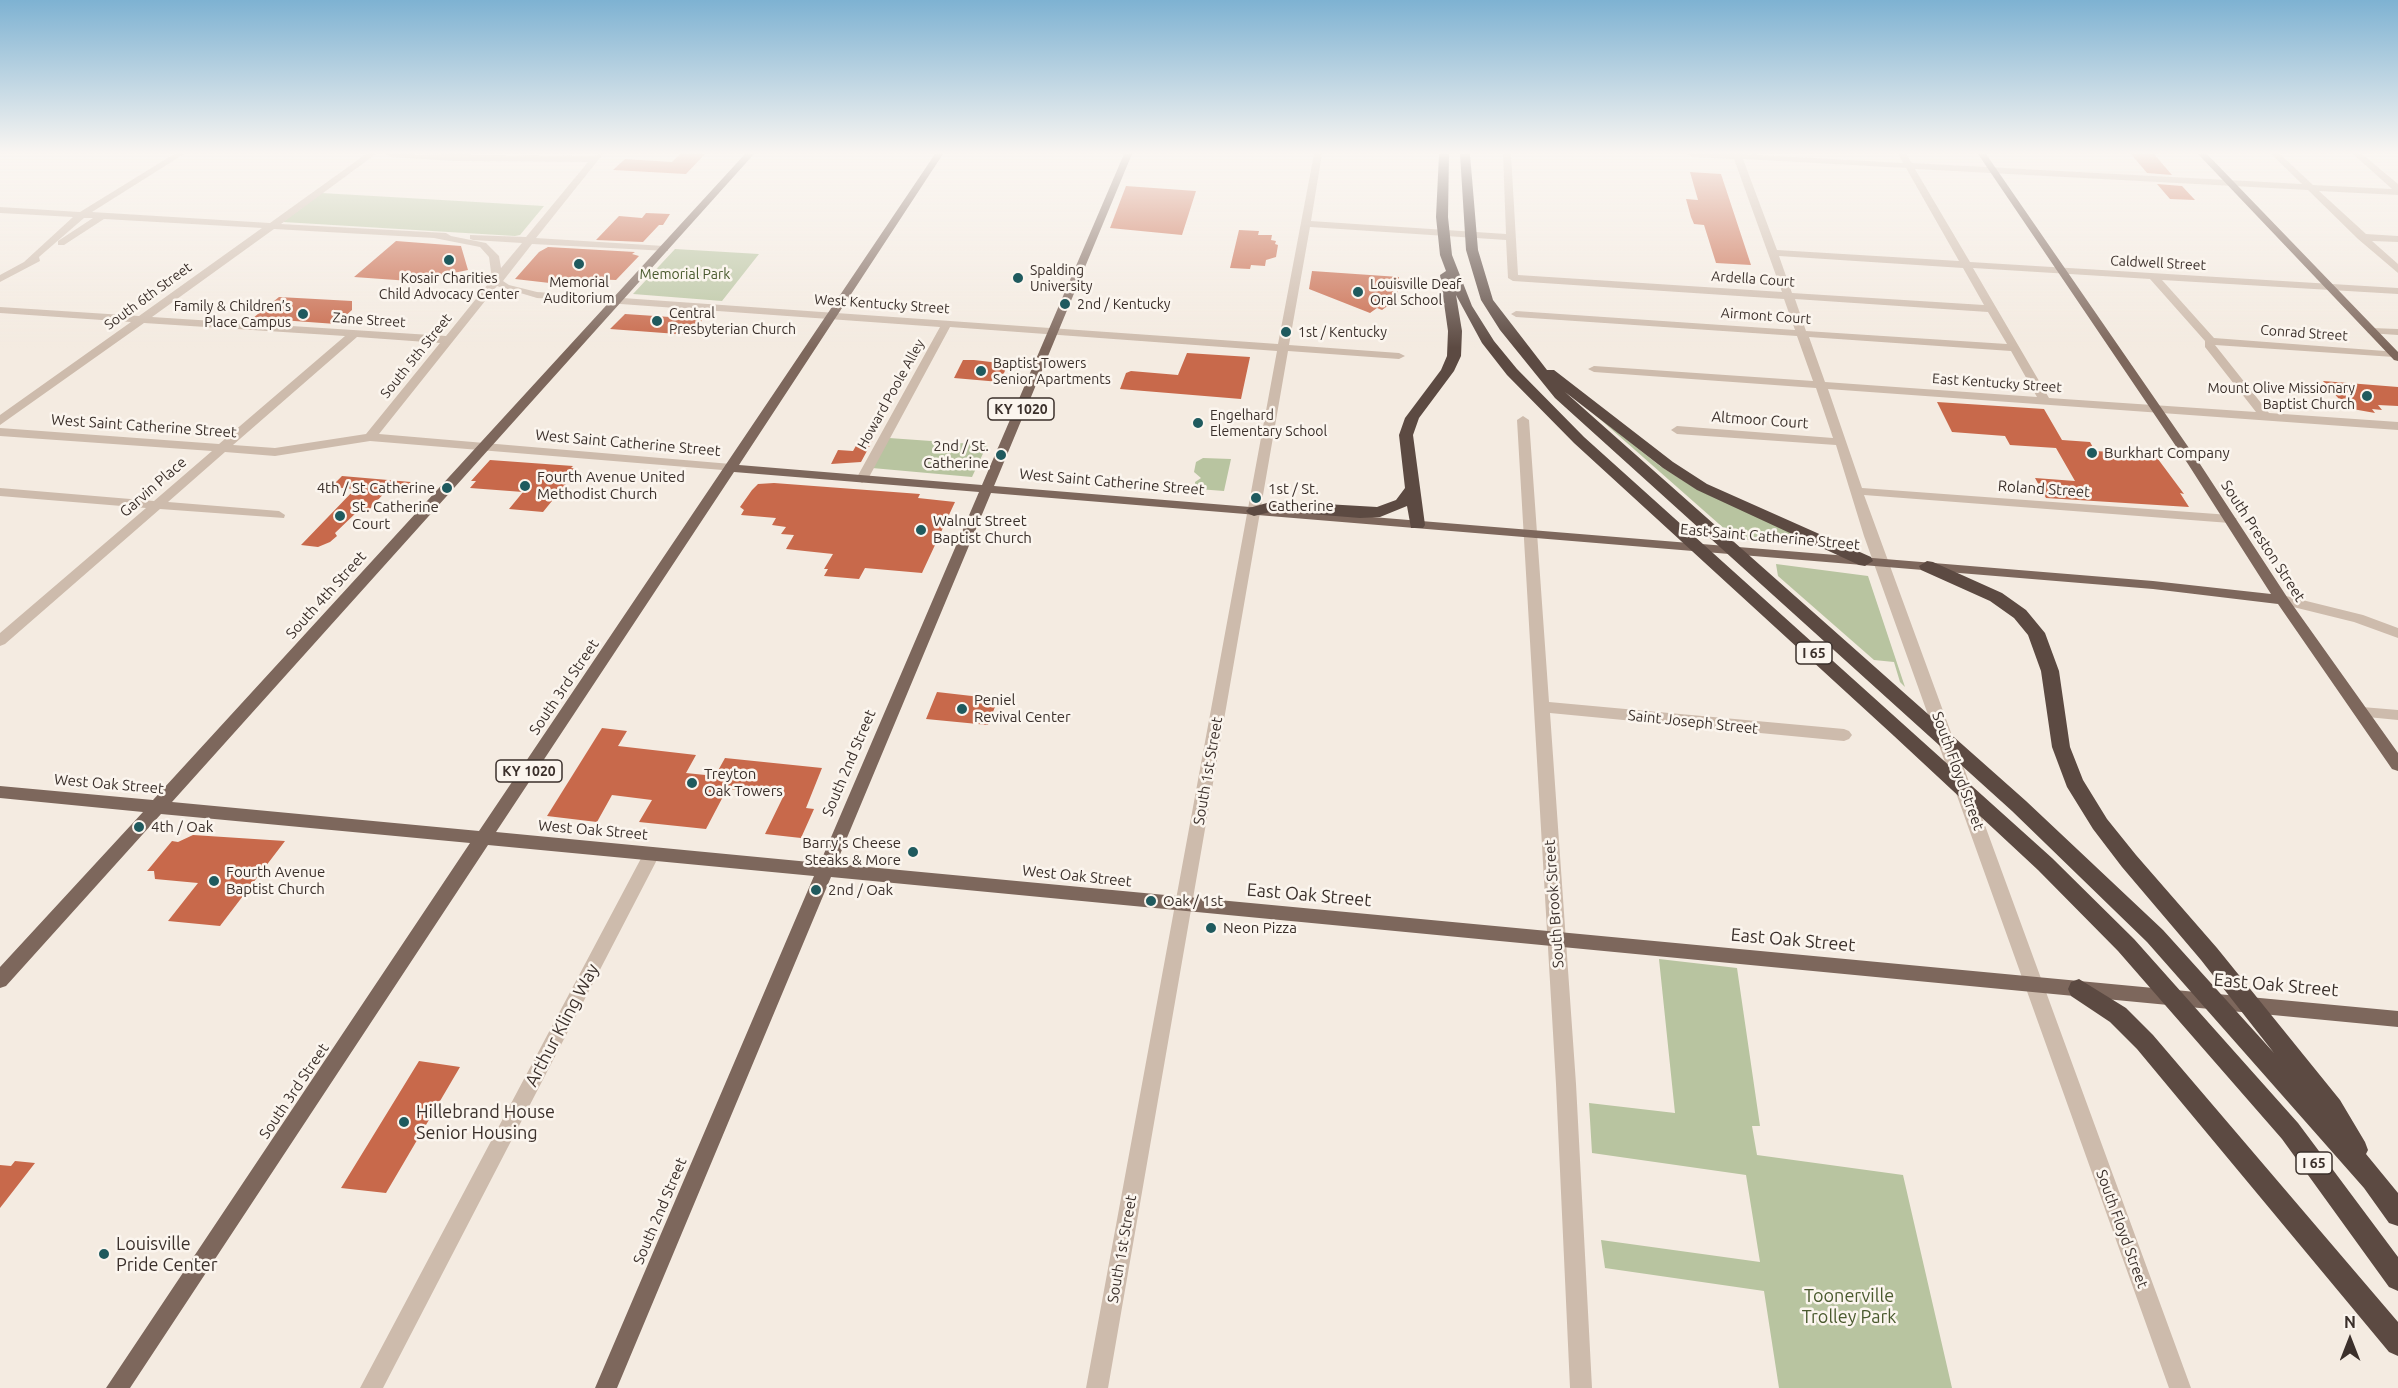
<!DOCTYPE html>
<html>
<head>
<meta charset="utf-8">
<style>
  body { margin:0 }
  #map { position:relative; width:2398px; height:1388px; overflow:hidden; background:#f4ebe1; font-family:Ubuntu,sans-serif }
  canvas { display:block }
  .north { position:absolute; left:2320px; top:1310px; width:60px; height:60px; -webkit-text-stroke:4px #fbf5ee; paint-order:stroke; rotate:0deg; font-size:16px; font-weight:700; line-height:24px; text-align:center; color:#3b302b }
  .north::after { content:''; display:block; margin:auto; width:21px; height:27px; background:#3b302b; clip-path:polygon(50% 0,100% 100%,50% 72%,0 100%) }
</style>
</head>
<body>
<div id="map">
<canvas width="2398" height="1388"></canvas>
<div class="north">N</div>
</div>
<script>
const c = document.querySelector('canvas').getContext('2d');
c.lineJoin = 'round';
function fillPath(path, color) {
  c.fillStyle = color;
  c.fill(path, 'evenodd');
}
function toPath(rows) {
  const path = new Path2D();
  for (const r of rows) {
    path.moveTo(r[0], r[1]);
    for (let i = 2; i < r.length; i += 2) path.lineTo(r[i], r[i + 1]);
  }
  return path;
}
function strokePath(path, color, width, dash) {
  c.strokeStyle = color;
  c.lineWidth = width;
  c.lineCap = dash ? 'butt' : 'round';
  c.setLineDash(dash || []);
  c.stroke(path);
}
function label(font, color, halo, rows, align = 'center') {
  c.font = font + ' Ubuntu,sans-serif';
  c.lineWidth = 5;
  c.setLineDash([]);
  c.textBaseline = 'middle';
  c.strokeStyle = halo;
  c.fillStyle = color;
  for (const [text, x, y, turn = 0] of rows) {
    c.save();
    c.translate(x, y);
    c.rotate((+turn || 0) * Math.PI / 180);
    c.textAlign = isNaN(turn) ? turn : align;
    if (halo) c.strokeText(text, 0, 0);
    c.fillText(text, 0, 0);
    c.restore();
  }
}
fillPath(toPath([
  [321,193,374,196,544,206,520,235,515,236,283,222],
  [675,249,759,254,722,301,633,294],
  [1593,413,1660,466,1698,490,1823,546,1736,539],
  [889,438,987,445,972,477,872,468],
  [1203,458,1231,459,1224,491,1198,489,1195,486,1195,482,1201,478,1194,472,1196,462],
  [1776,564,1868,576,1905,687,1900,682,1894,662,1874,660,1778,576],
  [1659,959,1737,968,1760,1126,1752,1126,1757,1155,1903,1175,1952,1388,1779,1388,1764,1291,1605,1268,1601,1240,1760,1262,1746,1175,1592,1153,1589,1103,1675,1113]
]), '#b8c4a0');
fillPath(toPath([
  [680,154,705,154,686,174,613,170,625,159,672,162],
  [2131,154,2154,154,2172,175,2147,173],
  [1690,172,1721,174,1751,265,1716,263,1704,225,1694,224,1691,217,1686,199,1698,200],
  [2157,184,2182,186,2195,200,2170,199],
  [1126,186,1196,191,1182,235,1110,228],
  [646,213,670,214,663,225,659,225,643,242,596,240,619,216,642,218],
  [1239,230,1259,231,1258,235,1272,235,1271,240,1276,241,1275,244,1278,245,1276,257,1266,260,1265,266,1251,265,1250,269,1230,268],
  [396,241,461,246,468,270,429,278,424,282,354,277],
  [548,247,635,252,632,254,639,256,616,280,592,279,587,284,567,285,515,279,539,252],
  [1312,271,1399,277,1397,299,1382,310,1377,308,1370,313,1309,289],
  [279,297,352,301,352,310,336,324,253,318],
  [625,314,670,317,682,314,706,315,691,335,610,329],
  [1187,353,1250,357,1241,399,1120,389,1126,373,1131,371,1178,375],
  [963,360,974,360,1008,364,1000,382,954,378],
  [2323,381,2398,387,2398,406,2378,405,2382,410,2372,409,2375,413,2347,408],
  [1937,402,2044,409,2062,440,2090,442,2095,451,2155,455,2184,494,2180,493,2189,507,2046,498,2035,478,2075,481,2056,448,2010,445,2005,436,1952,432],
  [861,437,874,438,861,462,831,464,838,450,853,451],
  [490,460,573,466,571,468,578,469,543,512,509,509,523,492,470,488,476,481,471,481],
  [342,476,411,482,401,493,386,491,368,511,359,510,335,533,337,536,330,542,318,547,301,545,355,489,331,487],
  [774,483,920,494,918,498,955,502,922,573,865,568,859,579,824,576,828,569,824,569,833,554,786,549,794,535,781,534,786,527,772,525,776,518,741,515,744,510,740,507,752,490,758,484],
  [937,692,998,699,988,725,926,719],
  [602,728,627,731,618,746,696,755,686,773,715,776,725,758,822,768,806,808,814,809,801,838,765,834,784,795,727,789,706,829,639,822,652,800,612,795,597,822,547,816],
  [193,835,285,841,220,926,168,921,198,883,155,879,154,871,147,871,172,841,178,842],
  [419,1061,460,1067,386,1193,341,1188],
  [15,1161,35,1163,0,1208,0,1165,11,1166]
]), '#c8694b');
fillPath(toPath([
  [174,154,184,154,92,212,270,223,366,154,376,154,281,224,446,233,451,236,486,243,499,256,501,268,522,243,473,240,470,239,470,235,526,237,588,162,454,161,390,157,386,154,592,156,603,154,536,238,664,246,668,247,668,251,532,244,503,281,509,285,537,292,1278,344,1314,154,1322,154,1311,221,1506,234,1503,154,1511,154,1518,275,1782,292,1734,159,1691,157,1687,154,1742,154,1903,163,1898,154,1906,154,1912,163,2302,184,2271,154,2280,154,2313,185,2392,189,2353,154,2362,154,2398,184,2398,195,2319,191,2366,234,2398,236,2398,242,2372,241,2398,264,2398,273,2358,239,2308,190,1915,169,1970,262,2398,288,2398,294,2162,280,2214,338,2398,352,2398,356,2394,357,2215,345,2269,413,2398,422,2398,430,1828,389,1862,488,2230,515,2237,519,2230,523,1864,495,2191,1388,2169,1388,1864,536,1836,445,1677,434,1671,430,1677,426,1833,438,1816,388,1594,372,1588,369,1594,366,1813,381,1797,336,1516,317,1511,314,1516,311,1795,330,1784,299,1513,281,1508,278,1506,240,1310,227,1289,345,1399,353,1405,356,1399,359,1288,351,1108,1388,1086,1388,1277,351,950,327,868,479,862,483,856,479,940,327,537,298,497,286,379,434,731,464,737,468,735,471,370,441,275,456,225,452,168,502,279,511,285,515,284,518,160,509,5,644,0,646,0,633,146,508,0,496,0,488,154,501,212,451,0,436,0,428,219,444,345,336,144,323,0,425,0,415,131,322,0,313,0,307,139,316,262,228,104,219,64,245,58,245,58,241,93,218,84,218,39,257,40,261,0,282,0,275,24,262,73,217,0,213,0,207,80,212,174,154],
  [1743,159,1906,168,1959,261,1777,250,1743,159],
  [274,229,434,238,480,247,489,257,492,279,446,336,152,317,274,229],
  [1779,256,1963,268,1984,305,1792,293,1779,256],
  [1973,268,2150,279,2205,341,2205,347,2256,412,2049,398,1973,268],
  [1795,299,1988,312,2007,344,1806,331,1795,299],
  [357,337,440,343,366,434,275,448,233,445,357,337],
  [1809,337,2011,351,2037,397,1825,382,1809,337],
  [2372,328,2398,329,2398,335,2368,333,2367,331,2372,328],
  [1523,416,1529,420,1549,702,1844,729,1849,731,1852,735,1849,739,1844,741,1550,713,1576,1084,1592,1388,1570,1388,1556,1084,1517,420,1523,416],
  [2282,595,2363,615,2398,628,2398,638,2354,622,2277,603,2275,600,2282,595],
  [2362,707,2398,710,2398,720,2357,716,2354,712,2362,707],
  [652,847,658,849,660,854,383,1388,360,1388,646,849,652,847]
]), '#cdbbac');
fillPath(toPath([
  [745,154,754,154,172,802,479,831,935,154,943,154,739,465,982,485,1124,154,1132,154,994,486,2153,581,2271,594,2188,464,1978,154,1986,154,2200,464,2287,597,2398,753,2398,771,2392,769,2278,604,2153,589,991,493,836,864,2398,1011,2398,1027,831,877,617,1388,595,1388,814,876,488,845,130,1388,106,1388,470,843,161,814,6,986,0,988,0,967,143,812,0,798,0,786,153,800,745,154],
  [734,472,979,492,820,863,496,832,734,472],
  [2198,154,2207,154,2398,352,2398,361,2394,360,2198,154]
]), '#7d675c');
fillPath(toPath([
  [1439,154,1449,154,1448,217,1452,255,1472,306,1494,341,1517,369,1584,437,2052,858,2134,939,2298,1123,2398,1257,2398,1291,2389,1287,2282,1139,2118,951,2038,870,1894,736,1574,443,1507,375,1482,343,1456,295,1462,331,1461,356,1454,371,1419,418,1413,435,1425,525,1423,528,1411,528,1407,506,1380,517,1360,518,1274,511,1254,516,1249,514,1246,511,1249,508,1274,501,1377,507,1396,500,1405,488,1399,435,1405,418,1441,370,1447,356,1448,331,1440,275,1446,271,1440,255,1436,217,1439,154],
  [1460,154,1470,154,1478,250,1493,300,1547,370,1554,370,1673,462,1707,484,1871,557,1873,561,1865,566,1859,565,1697,490,1663,468,1565,392,2026,801,2163,930,2274,1053,2201,960,2122,867,2093,829,2067,787,2052,747,2041,671,2028,635,2014,618,1990,601,1921,570,1919,566,1927,561,1933,562,2002,593,2026,610,2045,633,2059,671,2070,747,2083,780,2107,819,2136,855,2217,948,2340,1100,2365,1142,2368,1150,2366,1154,2398,1193,2398,1226,2389,1223,2364,1188,2147,942,2012,811,1555,398,1500,330,1481,300,1466,250,1460,154],
  [2079,979,2126,1008,2153,1035,2398,1322,2398,1356,2389,1352,2137,1049,2110,1022,2071,996,2068,989,2071,982,2079,979]
]), '#5c4a42');
const sky = c.createLinearGradient(0, 0, 0, 348);
sky.addColorStop(0, '#7eb2d2');
sky.addColorStop(0.44, '#faf6f2');
sky.addColorStop(1, '#faf6f200');
c.fillStyle = sky;
c.fillRect(0, 0, 2398, 348);
for (const [x, y, r, color] of [
  [449,260,6,"#1f5a5e"],
  [579,264,6,"#1f5a5e"],
  [1018,278,6,"#1f5a5e"],
  [1358,292,6,"#1f5a5e"],
  [1065,304,6,"#1f5a5e"],
  [303,314,6,"#1f5a5e"],
  [657,321,6,"#1f5a5e"],
  [1286,332,6,"#1f5a5e"],
  [981,371,6,"#1f5a5e"],
  [2367,396,6,"#1f5a5e"],
  [1198,423,6,"#1f5a5e"],
  [2092,453,6,"#1f5a5e"],
  [1001,455,6,"#1f5a5e"],
  [525,486,6,"#1f5a5e"],
  [447,488,6,"#1f5a5e"],
  [1256,498,6,"#1f5a5e"],
  [340,516,6,"#1f5a5e"],
  [921,530,6,"#1f5a5e"],
  [962,709,6,"#1f5a5e"],
  [692,783,6,"#1f5a5e"],
  [139,827,6,"#1f5a5e"],
  [913,852,6,"#1f5a5e"],
  [214,881,6,"#1f5a5e"],
  [816,890,6,"#1f5a5e"],
  [1151,901,6,"#1f5a5e"],
  [1211,928,6,"#1f5a5e"],
  [404,1122,6,"#1f5a5e"],
  [104,1254,6,"#1f5a5e"]
]) {
  const dot = new Path2D();
  dot.arc(x, y, r, 0, 2 * Math.PI);
  c.fillStyle = color;
  c.fill(dot);
  strokePath(dot, '#fbf5ee', 2);
}
label('14px', '#3b302b', '#fbf5ee', [
  ["Caldwell Street",2158,263,3],
  ["Ardella Court",1753,279,4],
  ["South 6th Street",148,296,-36],
  ["West Kentucky Street",882,304,4],
  ["Airmont Court",1766,316,4],
  ["Zane Street",369,320,4],
  ["Conrad Street",2304,333,4],
  ["South 5th Street",416,356,-51],
  ["East Kentucky Street",1997,383,4],
  ["Howard Poole Alley",891,394,-61]
]);
label('14px', '#3b302b', '#fbf5ee', [
  ["Spalding",1030,270],
  ["University",1030,286],
  ["Kosair Charities",449,278,"center"],
  ["Child Advocacy Center",449,294,"center"],
  ["Memorial",579,282,"center"],
  ["Auditorium",579,298,"center"],
  ["Louisville Deaf",1370,284],
  ["Oral School",1370,300],
  ["2nd / Kentucky",1077,304],
  ["Family & Children’s",291,306,"right"],
  ["Place Campus",291,322,"right"],
  ["Central",669,313],
  ["Presbyterian Church",669,329],
  ["1st / Kentucky",1298,332],
  ["Baptist Towers",993,363],
  ["Senior Apartments",993,379],
  ["Mount Olive Missionary",2355,388,"right"],
  ["Baptist Church",2355,404,"right"],
  ["Engelhard",1210,415],
  ["Elementary School",1210,431]
], 'left');
label('14px', '#4a5a2e', '#fbf5ee', [
  ["Memorial Park",685,274]
]);
for (const [x, y, w] of [
  [1021,409,66],
  [1814,653,36],
  [529,771,66],
  [2314,1163,36]
]) {
  const box = new Path2D();
  box.roundRect(x - w / 2, y - 11, w, 22, 4.5);
  c.fillStyle = '#fbf5ee';
  c.fill(box);
  strokePath(box, '#3b302b', 1.5);
}
label('bold 14px', '#3b302b', null, [
  ["KY 1020",1021,409],
  ["I 65",1814,653],
  ["KY 1020",529,771],
  ["I 65",2314,1163]
]);
label('15px', '#3b302b', '#fbf5ee', [
  ["Altmoor Court",1760,420,4],
  ["West Saint Catherine Street",144,426,4],
  ["West Saint Catherine Street",628,443,5],
  ["West Saint Catherine Street",1112,482,5],
  ["Garvin Place",153,487,-41],
  ["Roland Street",2044,489,4],
  ["East Saint Catherine Street",1770,537,5],
  ["South Preston Street",2263,541,57],
  ["South 4th Street",326,595,-48],
  ["South 3rd Street",564,687,-56],
  ["Saint Joseph Street",1693,722,6],
  ["South 2nd Street",849,763,-67],
  ["South 1st Street",1208,771,-80],
  ["South Floyd Street",1958,771,70],
  ["West Oak Street",109,784,5],
  ["West Oak Street",593,830,5],
  ["West Oak Street",1077,876,6],
  ["South Brook Street",1554,904,-94],
  ["South 3rd Street",294,1091,-56],
  ["South 2nd Street",660,1211,-67],
  ["South Floyd Street",2122,1229,70],
  ["South 1st Street",1122,1249,-80]
]);
label('15px', '#3b302b', '#fbf5ee', [
  ["2nd / St.",989,446,"right"],
  ["Catherine",989,463,"right"],
  ["Burkhart Company",2104,453],
  ["Fourth Avenue United",537,477],
  ["Methodist Church",537,494],
  ["4th / St Catherine",435,488,"right"],
  ["1st / St.",1268,489],
  ["Catherine",1268,506],
  ["St. Catherine",352,507],
  ["Court",352,524],
  ["Walnut Street",933,521],
  ["Baptist Church",933,538],
  ["Peniel",974,700],
  ["Revival Center",974,717],
  ["Treyton",704,774],
  ["Oak Towers",704,791],
  ["4th / Oak",151,827],
  ["Barry's Cheese",901,843,"right"],
  ["Steaks & More",901,860,"right"],
  ["Fourth Avenue",226,872],
  ["Baptist Church",226,889],
  ["2nd / Oak",828,890],
  ["Oak / 1st",1163,901],
  ["Neon Pizza",1223,928]
], 'left');
label('18px', '#3b302b', '#fbf5ee', [
  ["East Oak Street",1309,895,5],
  ["East Oak Street",1793,940,5],
  ["East Oak Street",2276,985,5],
  ["Arthur Kling Way",562,1025,-62]
]);
label('18px', '#3b302b', '#fbf5ee', [
  ["Hillebrand House",416,1112],
  ["Senior Housing",416,1133],
  ["Louisville",116,1244],
  ["Pride Center",116,1265]
], 'left');
label('18px', '#4a5a2e', '#fbf5ee', [
  ["Toonerville",1849,1296],
  ["Trolley Park",1849,1317]
]);
</script>
</body>
</html>
